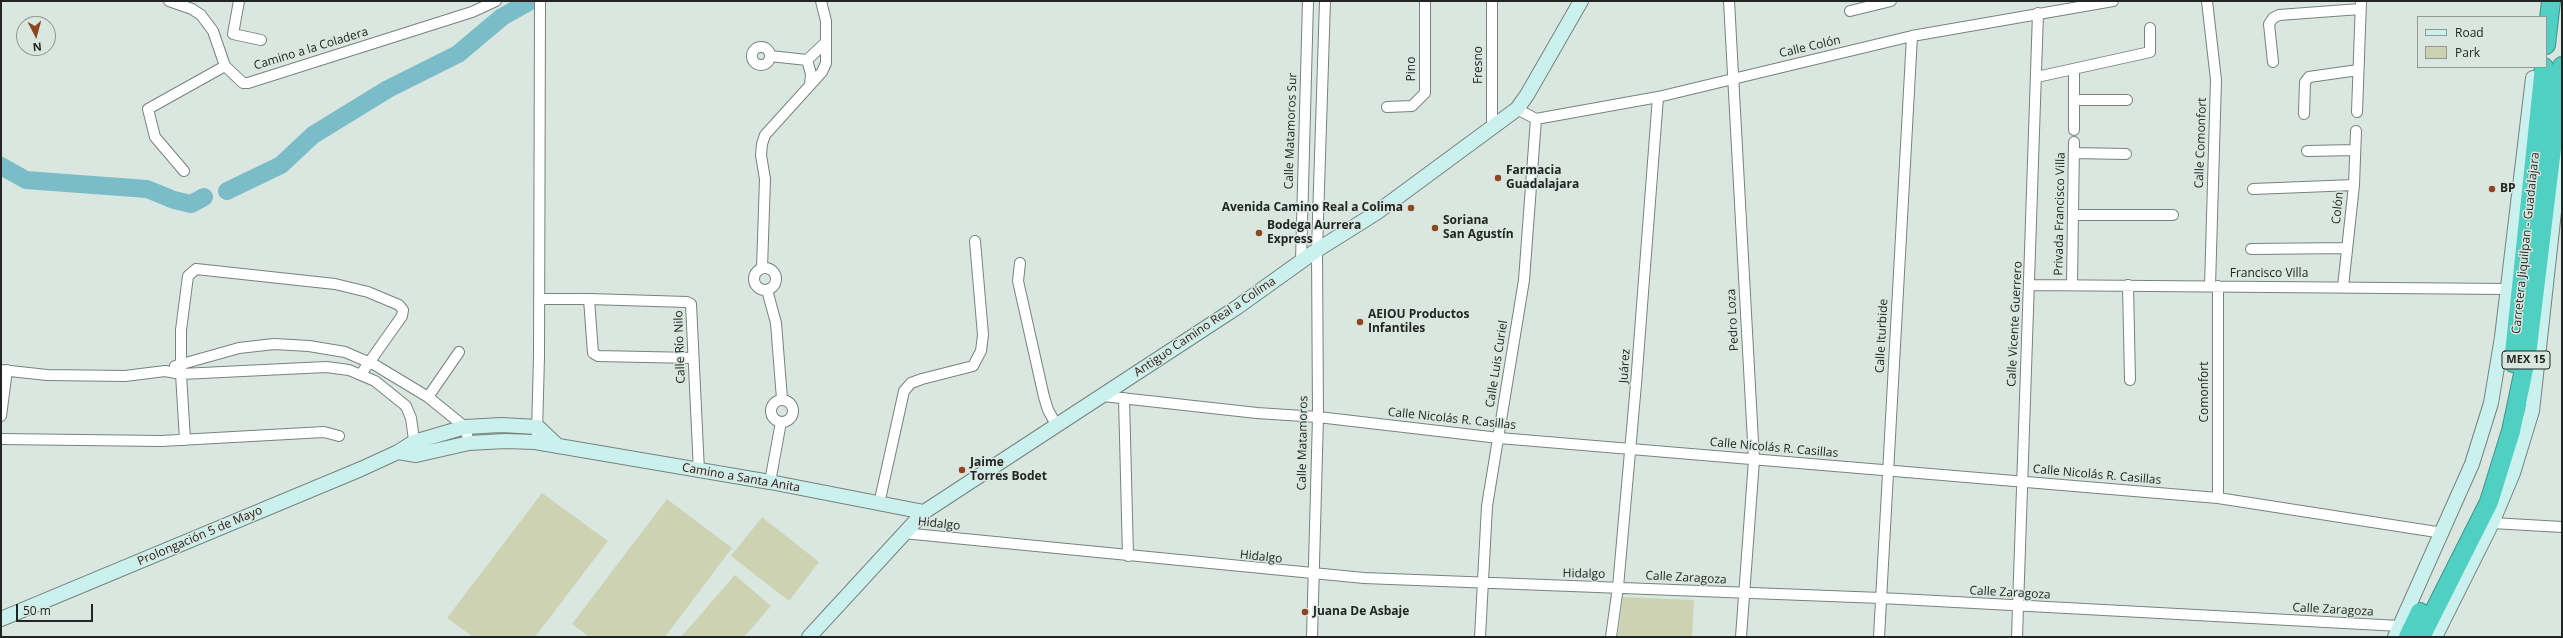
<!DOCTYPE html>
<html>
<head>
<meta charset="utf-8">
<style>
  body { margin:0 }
  #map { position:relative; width:2563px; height:638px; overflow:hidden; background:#dae7e0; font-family:"Open Sans",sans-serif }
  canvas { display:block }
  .frame { position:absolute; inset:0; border:2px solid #212523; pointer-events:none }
  .legend { position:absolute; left:2417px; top:16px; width:130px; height:52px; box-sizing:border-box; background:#dae7e0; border:1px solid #909994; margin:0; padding:5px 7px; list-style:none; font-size:12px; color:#212523 }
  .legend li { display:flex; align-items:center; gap:8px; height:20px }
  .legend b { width:20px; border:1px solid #909994 }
  .north { position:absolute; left:16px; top:16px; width:40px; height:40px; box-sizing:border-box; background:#dae7e0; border:1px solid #909994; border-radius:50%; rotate:174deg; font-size:11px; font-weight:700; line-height:16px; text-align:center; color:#212523 }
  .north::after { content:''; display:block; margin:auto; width:14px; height:18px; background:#8c4621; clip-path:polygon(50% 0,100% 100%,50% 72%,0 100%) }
  .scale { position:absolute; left:16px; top:604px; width:77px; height:18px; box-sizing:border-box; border:2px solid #212523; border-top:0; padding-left:5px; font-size:12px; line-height:14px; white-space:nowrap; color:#212523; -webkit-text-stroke:3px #dae7e0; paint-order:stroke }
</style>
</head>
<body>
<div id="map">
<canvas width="2563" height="638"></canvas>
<div class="frame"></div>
<ul class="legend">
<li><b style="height:5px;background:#caf1ed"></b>Road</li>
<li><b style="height:11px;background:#cdd3b2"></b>Park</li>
</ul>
<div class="north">N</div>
<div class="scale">50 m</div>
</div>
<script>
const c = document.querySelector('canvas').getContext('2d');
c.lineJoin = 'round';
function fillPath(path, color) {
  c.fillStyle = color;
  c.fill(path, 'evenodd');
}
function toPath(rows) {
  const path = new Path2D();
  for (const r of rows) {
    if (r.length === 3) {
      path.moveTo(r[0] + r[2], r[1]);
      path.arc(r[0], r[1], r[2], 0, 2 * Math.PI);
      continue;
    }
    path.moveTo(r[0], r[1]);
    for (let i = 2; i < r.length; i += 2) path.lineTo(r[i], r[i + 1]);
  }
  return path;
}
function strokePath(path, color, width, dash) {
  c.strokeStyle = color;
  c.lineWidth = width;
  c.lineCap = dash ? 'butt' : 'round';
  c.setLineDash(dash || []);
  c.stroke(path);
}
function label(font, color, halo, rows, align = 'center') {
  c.font = font + ' "Open Sans",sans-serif';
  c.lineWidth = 3;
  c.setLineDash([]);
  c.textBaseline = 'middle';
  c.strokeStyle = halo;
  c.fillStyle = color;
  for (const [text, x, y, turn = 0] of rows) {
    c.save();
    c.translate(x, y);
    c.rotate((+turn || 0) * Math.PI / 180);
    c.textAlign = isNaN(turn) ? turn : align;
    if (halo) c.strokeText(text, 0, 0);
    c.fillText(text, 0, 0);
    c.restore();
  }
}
fillPath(toPath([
  [542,493,608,541,535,637,473,637,447,618],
  [667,499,732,548,665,637,589,637,572,624],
  [762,517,819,562,789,601,731,556],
  [735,575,771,606,744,637,681,637],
  [1623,597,1694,600,1692,637,1618,637]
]), '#cdd3b2');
strokePath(toPath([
  [1,166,26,180,147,189,174,200,191,204,204,197],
  [227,191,281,165,313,135,388,89,458,54,502,17,527,3]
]), '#7abcc7', 18);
const street = toPath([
  [169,1,192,9,201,15,213,31,225,66,243,83,248,83,472,12,496,1],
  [239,1,233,34,261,40],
  [1729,1,1754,460,1741,637],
  [2207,1,2216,80,2210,286],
  [1850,11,1891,1],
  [761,56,9],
  [770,56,807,60],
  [2273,62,2269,24,2273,18,2279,15,2360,9],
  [2074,69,2074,130],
  [2037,77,2150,52,2150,28],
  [810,85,811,74,807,60,824,44],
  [2075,100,2127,100],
  [1387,107,1412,106,1425,93,1425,1],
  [1517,109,1536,119,1658,97,1912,36,2113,1],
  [2357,112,2361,1],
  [2304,114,2305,82,2309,77,2358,70],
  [1492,129,1492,1],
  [2307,151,2355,150],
  [2074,153,2126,154],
  [184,171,155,137,148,109,225,66],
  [2253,189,2354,185],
  [2073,215,2173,215],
  [2251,249,2347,248],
  [1301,261,1308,1],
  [1020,263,1018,281,1044,397,1048,410,1057,426],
  [765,279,11],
  [762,268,765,179,761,155,762,144,765,135,822,72,826,63,826,21,821,1],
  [2030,285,2508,289],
  [2072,285,2074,142],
  [2128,285,2130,380],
  [2218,286,2218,498],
  [2343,287,2354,185,2356,131],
  [767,290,776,323,782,399],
  [539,299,589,299,687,302,691,304,699,471],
  [589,299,593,353,598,356,693,358],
  [175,366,239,348,274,344,309,346,345,352,375,365,428,397,465,427,469,443],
  [1,370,47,375,125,376,165,371,181,374,326,367,349,370,375,381,406,406,411,418,415,447],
  [1103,396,1257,413,1318,417,1499,438,2218,498,2443,533],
  [428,397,459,352],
  [1124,398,1128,556],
  [782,411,11],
  [1,416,7,370],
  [537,433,539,356,540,1],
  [1,439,161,441,324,432,339,436],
  [185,440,181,374,181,330,188,276,196,269,335,284,368,292,399,305,403,310,402,316,361,374],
  [770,482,781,422],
  [879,504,904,391,911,383,922,379,973,366,981,351,983,335,975,241],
  [2492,523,2562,527],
  [903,533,1364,578,1881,598,2400,626],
  [1312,637,1318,417,1317,250,1325,1],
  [1480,637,1487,506,1524,280,1536,119],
  [1611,637,1618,587,1636,384,1658,97],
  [1879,637,1912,36],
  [2017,637,2038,13]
]);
const secondary = toPath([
  [398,452,416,455,469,443,505,441,535,442,770,482,924,512],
  [1,619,361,469,398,452,414,442,465,427,501,425,538,427,558,446],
  [809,637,924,512,1236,308,1317,250,1376,213,1517,109,1527,95,1581,1],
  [2395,637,2472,464,2491,403,2502,337,2533,78],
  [2435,637,2492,523,2513,473,2532,411,2562,139]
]);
const highway = toPath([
  [2546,45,2551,1],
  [2513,363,2544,67],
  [2408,637,2420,612],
  [2421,637,2489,502,2511,431,2527,355,2562,66]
]);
strokePath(street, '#77837d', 12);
strokePath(secondary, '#77837d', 16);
strokePath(highway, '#3f948a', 20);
strokePath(street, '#fff', 10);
strokePath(secondary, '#caf1ed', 14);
strokePath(highway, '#4fd0c2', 18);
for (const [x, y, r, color] of [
  [1498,178,4,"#8c4621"],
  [2492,189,4,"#8c4621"],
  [1411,208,4,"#8c4621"],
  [1435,228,4,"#8c4621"],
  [1259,233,4,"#8c4621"],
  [1360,322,4,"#8c4621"],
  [962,470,4,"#8c4621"],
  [1305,612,4,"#8c4621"]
]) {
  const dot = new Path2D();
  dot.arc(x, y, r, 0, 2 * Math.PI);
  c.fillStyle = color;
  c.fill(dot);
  strokePath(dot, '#dae7e0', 1.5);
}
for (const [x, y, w] of [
  [2526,360,48]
]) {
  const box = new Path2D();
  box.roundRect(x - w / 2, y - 9, w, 18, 3);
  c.fillStyle = '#dae7e0';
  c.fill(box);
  strokePath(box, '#212523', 1);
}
label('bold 11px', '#212523', null, [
  ["MEX 15",2526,360]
]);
label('12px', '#212523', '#dae7e0', [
  ["Calle Colón",1810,47,-13],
  ["Camino a la Coladera",311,49,-17],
  ["Fresno",1479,65,-90],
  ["Pino",1412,69,-90],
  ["Calle Matamoros Sur",1291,131,-88],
  ["Calle Comonfort",2201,143,-88],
  ["Colón",2338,208,-84],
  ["Privada Francisco Villa",2060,214,-89],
  ["Carretera Jiquilpan - Guadalajara",2526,243,-84],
  ["Francisco Villa",2269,274],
  ["Pedro Loza",1733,320,-93],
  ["Calle Vicente Guerrero",2015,324,-87],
  ["Antiguo Camino Real a Colima",1205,327,-34],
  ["Calle Iturbide",1882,336,-87],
  ["Calle Río Nilo",680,347,-92],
  ["Calle Luis Curiel",1497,364,-81],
  ["Juárez",1625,366,-86],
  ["Comonfort",2205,392,-90],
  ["Calle Nicolás R. Casillas",1452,419,6],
  ["Calle Matamoros",1303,443,-89],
  ["Calle Nicolás R. Casillas",1774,448,5],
  ["Calle Nicolás R. Casillas",2097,475,5],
  ["Camino a Santa Anita",741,478,10],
  ["Hidalgo",939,524,6],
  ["Prolongación 5 de Mayo",200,536,-23],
  ["Hidalgo",1261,557,6],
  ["Hidalgo",1584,574,1],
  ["Calle Zaragoza",1686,578,3],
  ["Calle Zaragoza",2010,593,3],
  ["Calle Zaragoza",2333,610,3]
]);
label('bold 12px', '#212523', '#dae7e0', [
  ["Farmacia",1506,171],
  ["Guadalajara",1506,185],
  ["BP",2500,189],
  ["Avenida Camino Real a Colima",1403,208,"right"],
  ["Soriana",1443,221],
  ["San Agustín",1443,235],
  ["Bodega Aurrera",1267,226],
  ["Express",1267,240],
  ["AEIOU Productos",1368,315],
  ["Infantiles",1368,329],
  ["Jaime",970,463],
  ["Torres Bodet",970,477],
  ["Juana De Asbaje",1313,612]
], 'left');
</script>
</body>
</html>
